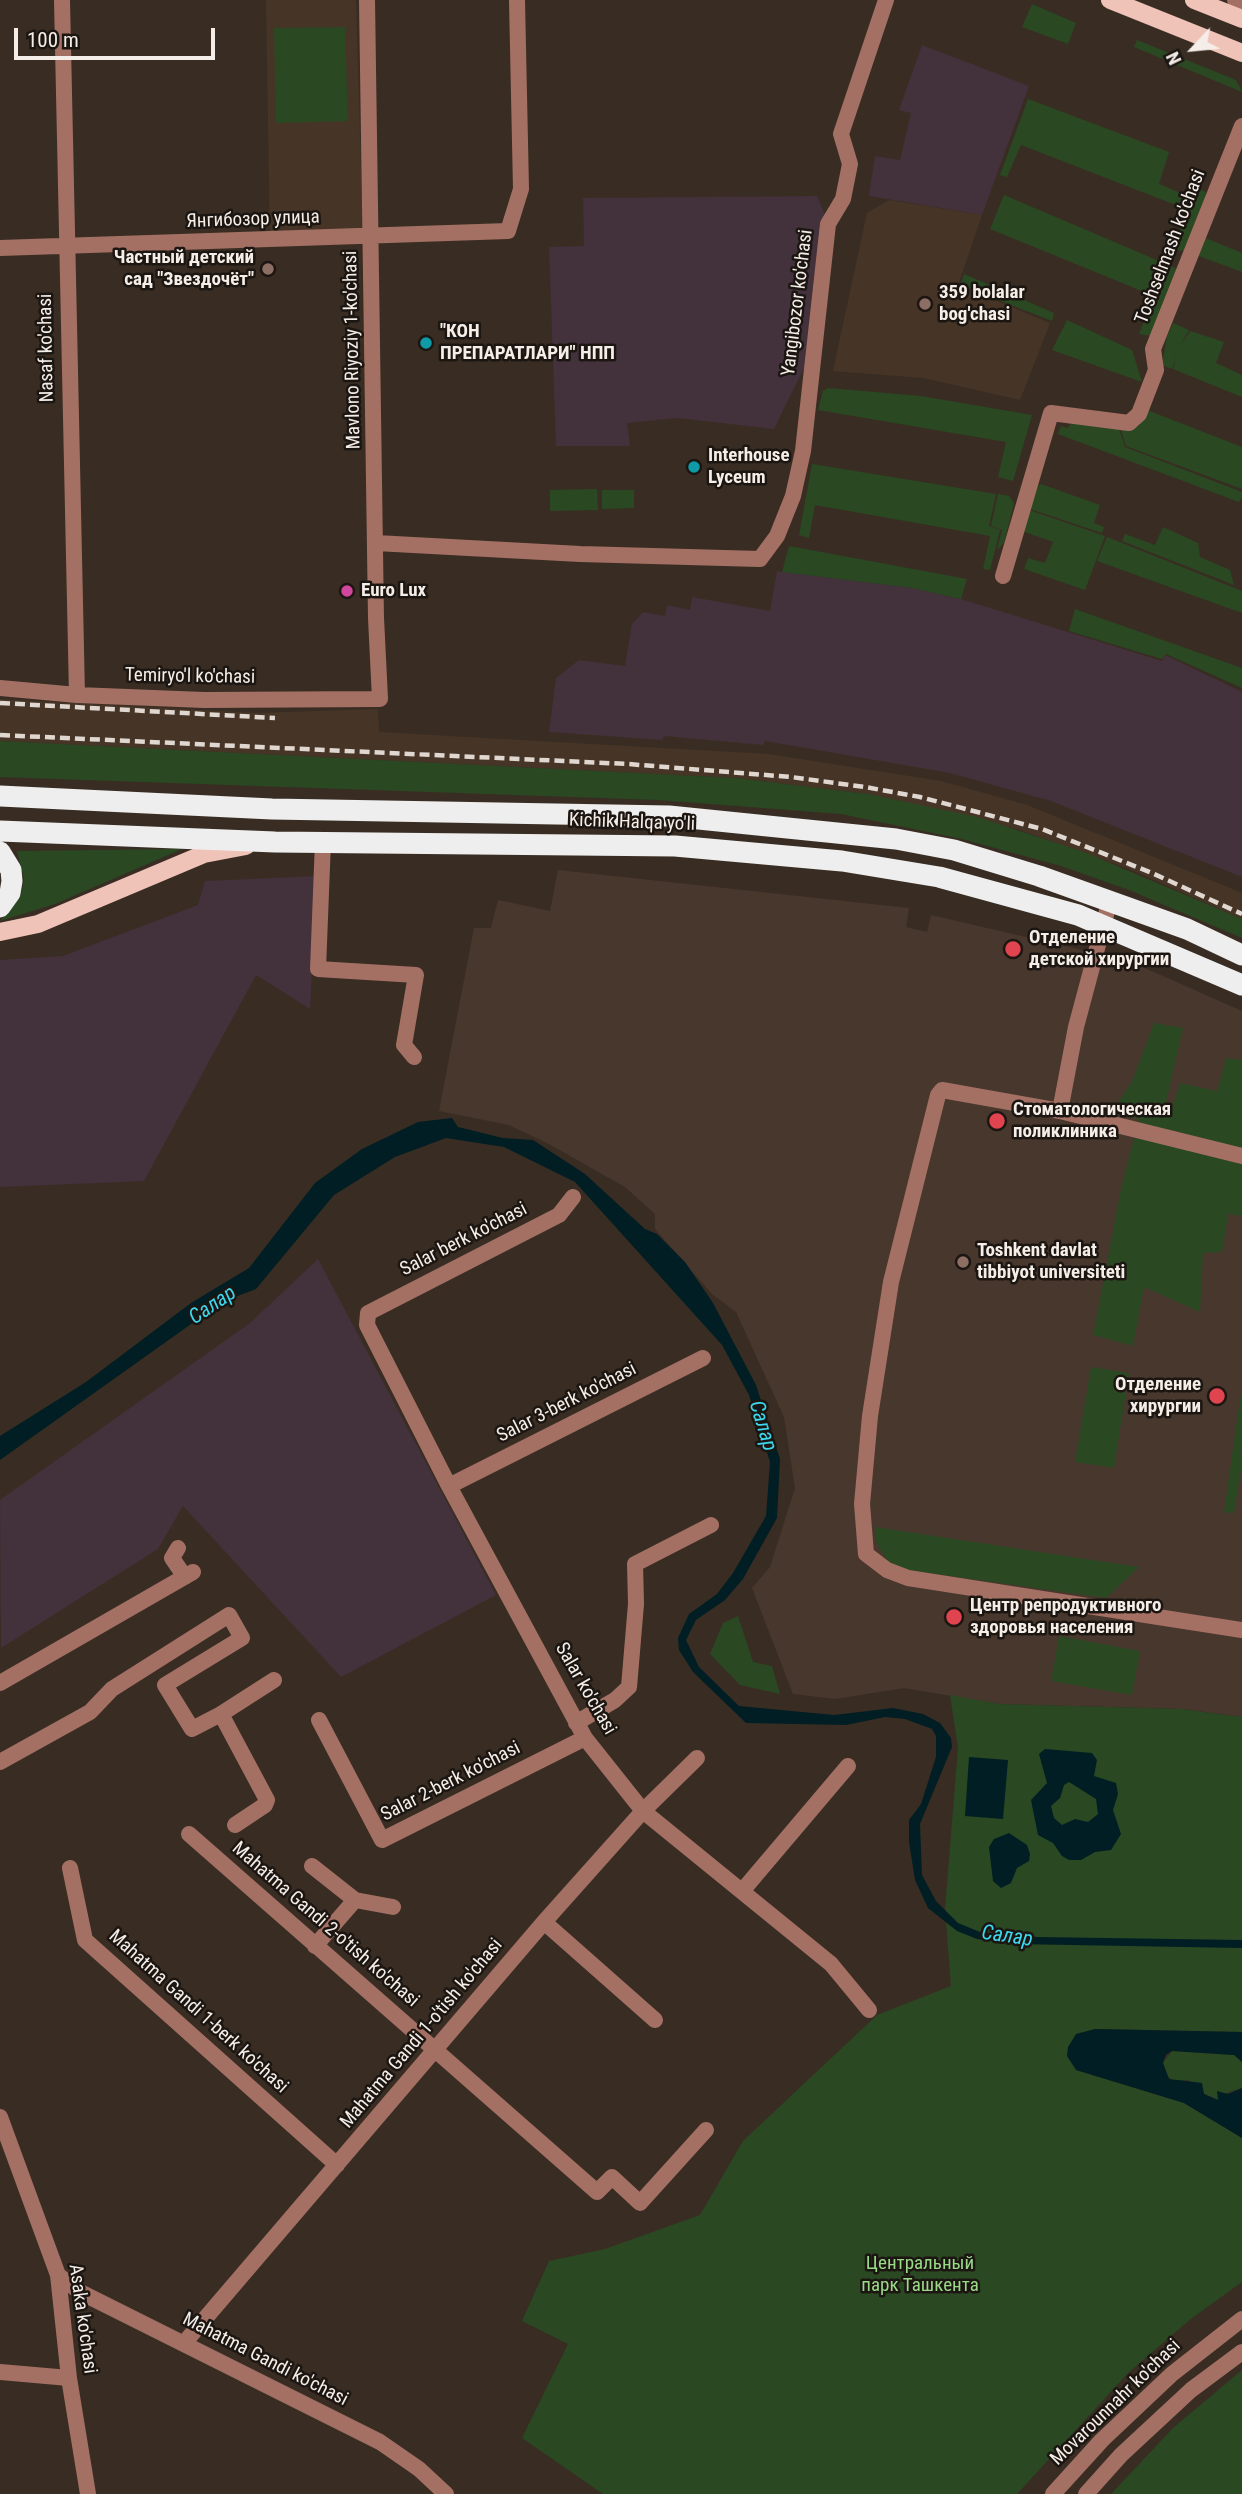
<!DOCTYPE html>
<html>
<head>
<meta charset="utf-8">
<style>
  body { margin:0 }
  #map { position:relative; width:1242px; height:2494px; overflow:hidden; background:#392d23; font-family:"Roboto Condensed",sans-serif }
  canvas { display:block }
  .north { position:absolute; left:1158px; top:14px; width:70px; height:70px; -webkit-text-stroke:5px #1c1612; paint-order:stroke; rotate:244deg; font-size:19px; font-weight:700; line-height:28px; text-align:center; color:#f5ede7 }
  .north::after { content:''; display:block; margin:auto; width:24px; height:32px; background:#f5ede7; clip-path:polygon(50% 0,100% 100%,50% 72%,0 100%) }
  .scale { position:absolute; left:14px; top:28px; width:201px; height:32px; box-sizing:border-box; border:4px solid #f5ede7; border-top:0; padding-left:9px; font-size:21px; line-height:24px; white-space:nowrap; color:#f5ede7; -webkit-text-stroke:5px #1c1612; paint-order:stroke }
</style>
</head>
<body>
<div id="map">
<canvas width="1242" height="2494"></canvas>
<div class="north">N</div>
<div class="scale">100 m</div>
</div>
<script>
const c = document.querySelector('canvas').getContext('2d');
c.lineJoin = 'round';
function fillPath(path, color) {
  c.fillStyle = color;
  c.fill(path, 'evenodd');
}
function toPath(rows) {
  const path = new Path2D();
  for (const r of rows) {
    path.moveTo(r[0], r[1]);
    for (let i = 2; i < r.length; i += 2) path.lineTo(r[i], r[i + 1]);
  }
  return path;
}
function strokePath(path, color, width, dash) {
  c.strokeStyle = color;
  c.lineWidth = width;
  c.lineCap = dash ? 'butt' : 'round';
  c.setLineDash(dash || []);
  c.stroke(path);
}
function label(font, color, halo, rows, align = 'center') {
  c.font = font + ' "Roboto Condensed",sans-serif';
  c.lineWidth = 5;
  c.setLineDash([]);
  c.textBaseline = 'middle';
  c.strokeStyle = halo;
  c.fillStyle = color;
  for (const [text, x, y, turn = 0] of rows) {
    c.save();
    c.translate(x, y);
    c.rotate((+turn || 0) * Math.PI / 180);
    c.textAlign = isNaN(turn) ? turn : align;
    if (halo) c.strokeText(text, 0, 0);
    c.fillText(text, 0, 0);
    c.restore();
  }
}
fillPath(toPath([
  [266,0,356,0,363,237,270,240],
  [889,200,982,215,958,285,1050,323,1020,400,924,378,833,371,867,213],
  [0,699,257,713,378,709,379,732,768,754,941,781,1027,805,1242,893,1242,919,1134,871,1020,830,868,794,736,778,0,741]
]), '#463526');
fillPath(toPath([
  [922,45,1029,86,982,215,869,196,875,156,900,160,911,113,899,110],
  [817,196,825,215,809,358,774,429,677,418,627,423,630,446,556,446,549,247,584,246,583,198],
  [777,571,912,588,961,599,1162,661,1165,655,1242,692,1242,877,1051,801,950,773,765,741,763,745,664,736,662,740,549,732,556,678,579,660,625,666,632,624,643,612,665,616,667,605,690,610,692,597,770,611],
  [317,876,310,1009,256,975,144,1181,0,1187,0,960,63,956,198,905,205,881],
  [318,1259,496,1595,341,1677,183,1506,158,1549,1,1648,0,1500,250,1323]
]), '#43313b');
fillPath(toPath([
  [558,870,909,908,906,927,927,932,931,915,1095,953,1131,962,1242,1011,1242,1717,1182,1709,1000,1704,904,1688,835,1699,793,1694,752,1588,770,1567,795,1488,784,1417,736,1312,713,1295,655,1229,655,1214,625,1187,549,1144,509,1125,439,1111,474,928,491,928,498,900,550,911]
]), '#48372d');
fillPath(toPath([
  [1032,4,1076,23,1068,44,1022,27],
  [345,27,348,121,276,123,274,28],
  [1137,40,1236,80,1242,92,1134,47],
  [1028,99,1169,152,1159,184,1190,197,1186,209,1021,145,1007,177,1000,175],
  [1197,188,1206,192,1205,199,1185,251,1172,250],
  [1004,195,1178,269,1152,336,1139,334,1154,296,990,229],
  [1203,237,1242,253,1242,272,1196,255],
  [964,274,1054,313,1052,321,960,285],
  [1067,320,1132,350,1142,382,1052,350],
  [1173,323,1189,330,1179,347,1190,331,1224,342,1216,363,1242,375,1242,397,1173,369,1176,356,1172,369,1162,365,1167,336],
  [828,388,921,396,1032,415,1013,481,998,477,1006,442,818,410,823,391],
  [1147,410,1242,447,1242,489,1126,446,1120,427,1132,429,1139,426],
  [1073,420,1118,426,1125,447,1242,492,1242,497,1239,502,1058,434,1061,426,1068,428],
  [812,464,996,494,989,526,1000,530,990,570,983,569,990,536,815,505,809,538,799,535],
  [1041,484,1100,505,1094,523,1104,527,1102,533,1030,509,1037,487],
  [597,489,598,510,550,511,550,490],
  [602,490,634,490,634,508,602,509],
  [998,494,1009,496,1014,503,1004,543,997,550,1002,530,991,526],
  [1029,510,1105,536,1085,590,1024,569,1028,558,1045,563,1053,542,1022,531],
  [1163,527,1198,543,1200,557,1230,570,1234,585,1122,541,1125,534,1155,545],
  [1107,537,1242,591,1242,613,1097,561],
  [789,546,967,579,961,599,912,588,782,572],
  [1075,609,1242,668,1242,688,1166,654,1162,659,1069,631],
  [0,741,736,778,868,794,977,817,1084,852,1242,919,1242,938,1129,890,1061,866,962,839,841,814,658,800,0,777],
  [182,849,55,904,0,921,21,895,24,879,17,851],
  [1154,1023,1183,1028,1165,1107,1172,1109,1180,1083,1217,1091,1226,1058,1242,1060,1242,1216,1228,1214,1222,1252,1203,1253,1200,1312,1144,1287,1133,1346,1093,1335,1121,1189,1139,1119,1111,1112,1132,1082],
  [1091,1367,1129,1373,1114,1468,1075,1462],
  [1242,1385,1242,1463,1234,1513,1224,1512],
  [875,1527,1139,1567,1106,1598,901,1569,888,1562,876,1542],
  [738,1616,753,1662,772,1666,780,1694,740,1685,710,1654,723,1623],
  [1059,1636,1140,1651,1132,1695,1051,1681],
  [950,1695,1000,1704,1182,1709,1242,1717,1242,2032,1095,2029,1076,2070,1184,2103,1242,2138,1242,2282,1192,2318,1129,2372,1017,2494,603,2494,522,2438,568,2344,522,2321,549,2261,605,2249,700,2215,743,2141,877,2015,951,1986,945,1909,958,1748],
  [1172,2051,1234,2055,1242,2062,1242,2088,1220,2095,1219,2100,1204,2094,1201,2086,1187,2080,1173,2081,1167,2075,1163,2063],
  [1242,2370,1242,2494,1111,2494,1173,2428]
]), '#2a4822');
fillPath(toPath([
  [452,1118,458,1127,503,1138,533,1140,585,1174,645,1229,657,1234,685,1262,713,1303,756,1385,780,1459,777,1518,743,1579,725,1600,696,1620,686,1640,699,1667,739,1706,834,1715,893,1708,923,1714,940,1723,951,1738,952,1747,920,1824,922,1875,936,1901,958,1923,980,1932,1037,1937,1242,1940,1242,1948,1015,1944,977,1939,957,1931,928,1908,915,1880,909,1842,909,1820,921,1804,936,1757,936,1736,932,1729,905,1719,885,1717,846,1725,746,1723,693,1672,679,1650,678,1638,689,1614,717,1594,733,1573,766,1516,770,1462,749,1395,722,1345,575,1182,504,1147,446,1138,395,1157,334,1195,256,1289,222,1302,0,1460,0,1436,86,1382,191,1303,249,1268,315,1183,362,1149,418,1122],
  [1045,1749,1092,1753,1097,1760,1094,1776,1116,1783,1118,1794,1113,1810,1121,1834,1111,1850,1095,1852,1081,1860,1069,1860,1062,1856,1053,1843,1038,1835,1031,1800,1047,1783,1039,1754],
  [1069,1782,1096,1799,1098,1814,1088,1822,1075,1819,1062,1825,1054,1818,1051,1806,1060,1798,1064,1785],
  [969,1757,1008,1760,1003,1819,965,1816],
  [1009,1833,1027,1845,1030,1854,1029,1861,1017,1868,1011,1883,1001,1888,993,1881,989,1847,994,1839],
  [1095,2029,1242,2032,1242,2062,1234,2055,1172,2051,1166,2055,1163,2063,1169,2079,1202,2083,1204,2094,1218,2100,1217,2091,1228,2094,1242,2088,1242,2138,1184,2103,1076,2070,1067,2056,1068,2047,1076,2034]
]), '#001e23');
strokePath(toPath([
  [62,0,77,695],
  [1235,0,1242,7],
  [0,248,508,231,521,189,517,0],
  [376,543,580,554,760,559,777,536,793,496,803,451,828,224,843,199,850,164,841,134,886,0],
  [1003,576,1051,413,1129,423,1139,414,1156,370,1153,349,1242,126],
  [0,688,77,695,204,700,380,699,376,618,367,0],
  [323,841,318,969,416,975,404,1045,414,1057],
  [1060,1111,1076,1027,1110,900],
  [1242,1156,1060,1111,942,1090,938,1095,891,1282,870,1416,862,1504,866,1554,887,1570,908,1578,1242,1630],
  [573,1197,559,1215,368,1313,367,1325,449,1486,585,1738,643,1811,831,1964,869,2010],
  [449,1486,703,1358],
  [178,1548,172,1558,185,1577],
  [0,1683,193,1572],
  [221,1714,274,1680],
  [319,1720,382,1840,585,1738],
  [576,1723,615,1700,629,1687,636,1604,635,1564,711,1525],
  [0,1762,90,1712,112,1689,229,1615,242,1638,165,1685,192,1729,221,1714,267,1800,265,1805,235,1825],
  [189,1834,597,2192,612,2177,640,2203,706,2130],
  [312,1866,355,1900,393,1907],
  [70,1868,85,1940,337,2165],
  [743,1890,848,1766],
  [544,1922,655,2020],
  [315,1946,355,1900],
  [0,2117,58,2275,69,2378,88,2494],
  [58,2275,80,2292,380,2442,419,2469,446,2494],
  [185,2342,544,1922,643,1811,697,1758],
  [0,2372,69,2378],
  [1053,2494,1102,2440,1172,2374,1242,2319],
  [1086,2494,1121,2455,1191,2390,1242,2352]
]), '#a57064', 16);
strokePath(toPath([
  [1110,0,1242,53],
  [1194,0,1242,19],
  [0,932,38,924,204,854,246,846]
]), '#f0c3b9', 18);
strokePath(toPath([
  [0,796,272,809,669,816,896,839,954,850,1039,876,1187,929,1242,955],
  [0,831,275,842,675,846,842,861,939,877,1078,915,1242,985],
  [0,852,11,870,12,881,10,893,0,907]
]), '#eee', 21);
strokePath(toPath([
  [0,703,275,718],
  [0,735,628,764,791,777,865,787,920,797,1042,829,1152,873,1242,914]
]), '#dfd7d0', 4.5, [10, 5]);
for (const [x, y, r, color] of [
  [268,269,7,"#8d6e63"],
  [925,304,7,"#8d6e63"],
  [426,343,7,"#0f9aa8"],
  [694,467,7,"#0f9aa8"],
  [347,591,7,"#d1479c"],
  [1013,949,9,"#e0444e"],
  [997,1121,9,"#e0444e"],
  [963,1262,7,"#8d6e63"],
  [1217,1396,9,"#e0444e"],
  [954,1617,9,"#e0444e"]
]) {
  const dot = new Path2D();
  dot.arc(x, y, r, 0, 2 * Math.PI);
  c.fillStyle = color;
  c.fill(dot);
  strokePath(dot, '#1c1612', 2.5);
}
label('19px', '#f5ede7', '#1c1612', [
  ["Янгибозор улица",253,220,-2],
  ["Toshselmash ko'chasi",1171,247,-69],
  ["Yangibozor ko'chasi",798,303,-83],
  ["Nasaf ko'chasi",47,348,-91],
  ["Mavlono Riyoziy 1-ko'chasi",353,350,-91],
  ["Temiryo'l ko'chasi",190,677,1],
  ["Kichik Halqa yo'li",632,823,2],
  ["Salar berk ko'chasi",464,1240,-27],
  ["Salar 3-berk ko'chasi",567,1403,-27],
  ["Salar ko'chasi",585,1689,60],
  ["Salar 2-berk ko'chasi",451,1782,-27],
  ["Mahatma Gandi 2-o'tish ko'chasi",325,1925,41],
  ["Mahatma Gandi 1-berk ko'chasi",198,2012,42],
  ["Mahatma Gandi 1-o'tish ko'chasi",422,2034,-50],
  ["Asaka ko'chasi",82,2319,82],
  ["Mahatma Gandi ko'chasi",265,2360,27],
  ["Movarounnahr ko'chasi",1116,2403,-44]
]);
label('bold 19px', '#f5ede7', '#1c1612', [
  ["Частный детский",254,258,"right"],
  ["сад \"Звездочёт\"",254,280,"right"],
  ["359 bolalar",939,293],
  ["bog'chasi",939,315],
  ["\"КОН",440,332],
  ["ПРЕПАРАТЛАРИ\" НПП",440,354],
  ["Interhouse",708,456],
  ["Lyceum",708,478],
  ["Euro Lux",361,591],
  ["Отделение",1029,938],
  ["детской хирургии",1029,960],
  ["Стоматологическая",1013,1110],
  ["поликлиника",1013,1132],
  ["Toshkent davlat",977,1251],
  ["tibbiyot universiteti",977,1273],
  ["Отделение",1201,1385,"right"],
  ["хирургии",1201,1407,"right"],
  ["Центр репродуктивного",970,1606],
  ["здоровья населения",970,1628]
], 'left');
label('19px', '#9ad988', '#1c1612', [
  ["Центральный",920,2264],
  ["парк Ташкента",920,2286]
]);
label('italic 21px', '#3bd8ef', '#1c1612', [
  ["Салар",213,1306,-34],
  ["Салар",762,1426,73],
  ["Салар",1007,1937,8]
]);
</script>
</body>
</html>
